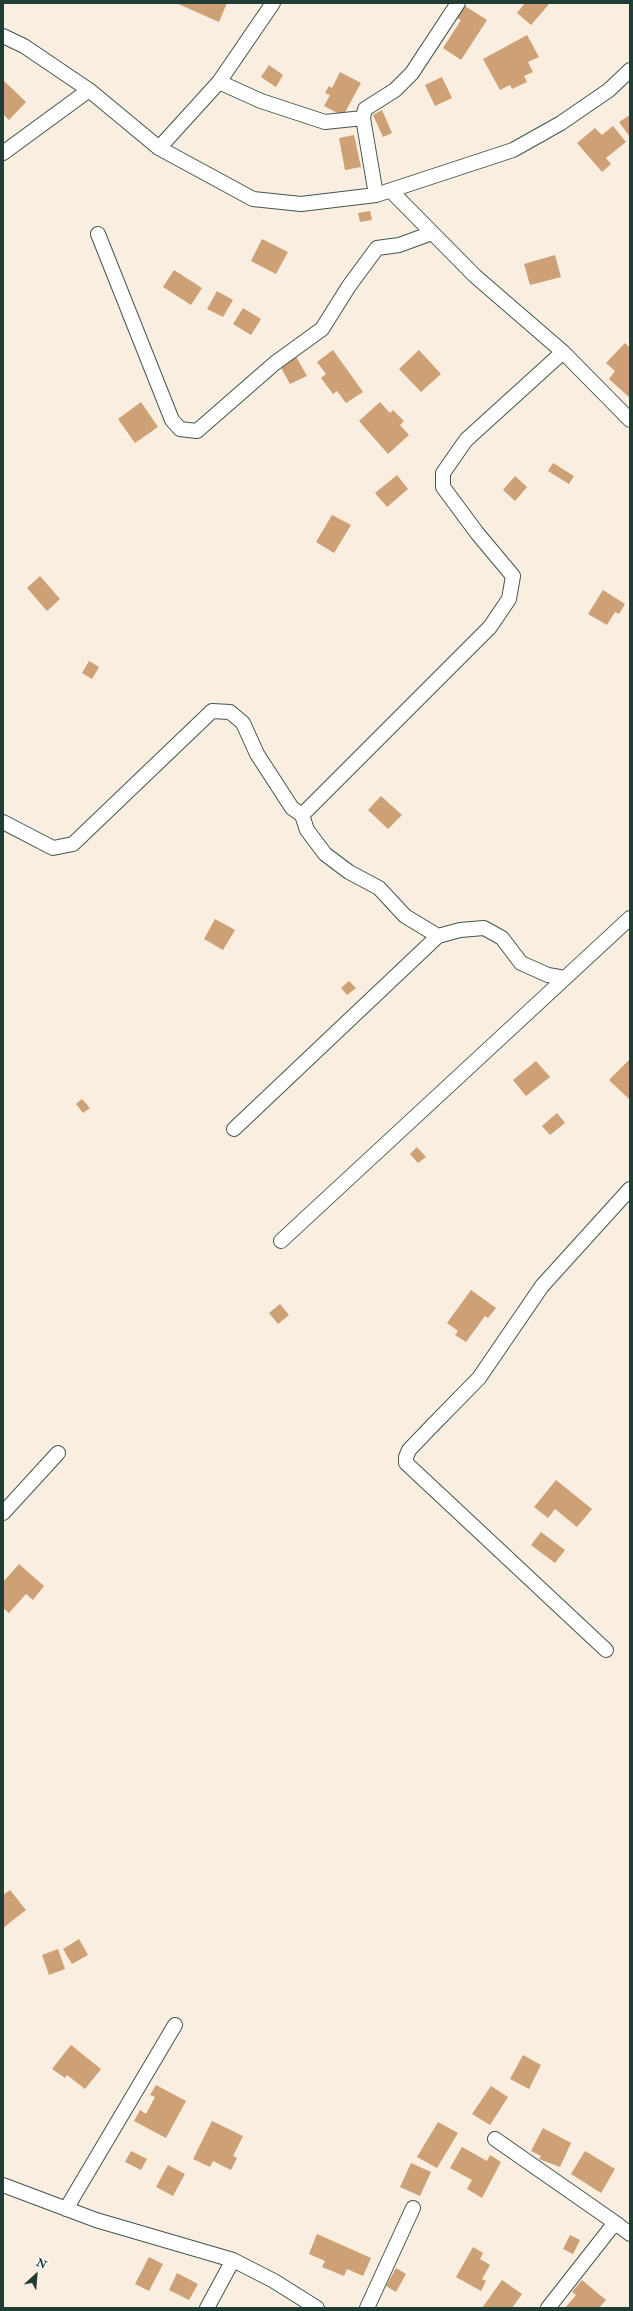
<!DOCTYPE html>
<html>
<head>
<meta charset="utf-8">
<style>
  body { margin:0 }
  #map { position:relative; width:633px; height:2311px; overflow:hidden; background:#f9eedf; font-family:"IM FELL Double Pica",serif }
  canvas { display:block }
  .frame { position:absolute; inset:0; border:4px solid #1f3d34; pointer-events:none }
  .north { position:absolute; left:16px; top:2255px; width:40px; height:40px; -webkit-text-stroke:3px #fff; paint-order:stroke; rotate:26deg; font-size:11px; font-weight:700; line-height:16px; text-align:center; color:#1f3d34 }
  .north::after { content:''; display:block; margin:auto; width:14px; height:18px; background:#1f3d34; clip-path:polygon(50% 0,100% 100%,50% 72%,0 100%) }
</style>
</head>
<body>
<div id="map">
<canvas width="633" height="2311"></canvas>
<div class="frame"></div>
<div class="north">N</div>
</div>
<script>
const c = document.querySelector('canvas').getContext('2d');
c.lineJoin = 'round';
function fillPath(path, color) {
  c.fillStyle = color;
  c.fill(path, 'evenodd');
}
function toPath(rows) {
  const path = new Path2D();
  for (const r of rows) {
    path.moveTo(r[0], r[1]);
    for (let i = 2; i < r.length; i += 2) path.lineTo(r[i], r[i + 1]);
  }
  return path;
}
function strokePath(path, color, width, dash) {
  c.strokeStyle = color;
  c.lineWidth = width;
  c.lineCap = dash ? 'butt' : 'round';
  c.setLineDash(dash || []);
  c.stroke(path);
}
fillPath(toPath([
  [176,3,227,3,219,22],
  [525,3,550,3,531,25,517,13],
  [465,6,487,20,461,60,443,48,461,20,457,18],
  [527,35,539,57,528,62,533,72,524,76,527,82,512,89,510,85,500,90,483,59],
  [269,65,283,75,276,87,261,77],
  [340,72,361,83,343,116,324,106,330,95,325,93,329,86,332,88],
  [442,77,452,98,435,106,425,85],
  [3,80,26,102,9,120,3,114],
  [382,110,392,133,383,137,373,115],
  [630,115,630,137,619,122],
  [613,126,626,142,606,158,611,164,602,172,577,143,595,128,602,135],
  [354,135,361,167,345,170,339,138],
  [370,211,372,220,360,222,358,213],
  [262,239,288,252,276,274,251,261],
  [555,255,561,277,530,285,524,264],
  [174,270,202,288,191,305,163,287],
  [217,291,233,300,223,317,207,309],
  [243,308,261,319,251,335,233,324],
  [625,343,630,348,630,398,609,379,615,371,606,363],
  [333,350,363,392,346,403,337,391,333,394,321,378,326,374,317,362],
  [419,350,441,374,421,392,399,369],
  [294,353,307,376,290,384,278,362],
  [141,402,158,427,135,443,118,419],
  [380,402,390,413,393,410,404,421,400,425,409,435,388,454,359,421],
  [553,463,574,476,569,484,548,471],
  [397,475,408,489,387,507,375,493],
  [515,476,527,487,515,501,503,490],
  [332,515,351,525,334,553,316,542],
  [40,576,60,599,47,611,27,588],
  [603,590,625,604,619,614,615,612,607,625,588,614],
  [89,661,99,667,92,679,82,673],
  [381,796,402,815,388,829,368,810],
  [215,919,235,930,223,950,204,939],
  [349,981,356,988,347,995,341,988],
  [629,1060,630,1061,630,1100,609,1080],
  [536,1061,550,1077,526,1096,513,1080],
  [82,1099,90,1108,83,1113,76,1104],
  [557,1113,565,1123,550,1135,542,1126],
  [417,1147,426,1157,418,1163,410,1154],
  [471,1290,496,1308,488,1318,485,1316,466,1342,455,1335,458,1331,447,1323],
  [280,1304,289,1315,278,1324,269,1313],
  [556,1480,592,1509,577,1527,555,1509,548,1518,534,1507],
  [541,1532,565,1550,555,1563,531,1545],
  [19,1564,44,1586,33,1600,26,1594,9,1613,3,1608,3,1582],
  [10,1890,26,1910,3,1928,3,1895],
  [79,1939,88,1955,72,1964,63,1949],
  [58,1949,65,1969,49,1975,42,1955],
  [71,2045,101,2069,85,2089,67,2075,65,2078,52,2069],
  [523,2055,541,2065,529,2089,510,2079],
  [156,2085,186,2101,166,2138,134,2121,140,2110,146,2114,155,2097,150,2095],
  [491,2086,508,2097,490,2125,472,2114],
  [212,2121,243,2136,233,2156,237,2158,231,2170,213,2161,210,2167,193,2159],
  [438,2122,458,2133,437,2168,417,2157],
  [543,2128,571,2143,560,2167,539,2159,541,2156,531,2151],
  [462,2147,487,2161,490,2155,501,2162,482,2198,467,2189,472,2180,450,2168],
  [131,2151,147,2159,141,2170,125,2162],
  [585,2151,615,2169,601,2193,571,2174],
  [411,2163,431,2172,420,2196,400,2187],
  [168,2165,185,2174,173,2196,156,2187],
  [317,2234,371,2258,363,2276,347,2269,344,2276,322,2267,325,2261,309,2254],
  [570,2235,580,2240,573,2254,563,2249],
  [473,2247,483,2253,480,2259,490,2265,482,2279,486,2281,481,2291,456,2277],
  [149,2257,163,2264,149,2291,135,2284],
  [396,2268,406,2274,396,2292,386,2286],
  [177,2273,198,2284,189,2300,169,2290],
  [502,2280,522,2294,512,2308,482,2308],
  [582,2280,606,2300,599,2308,565,2308,576,2295,572,2292]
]), '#cda175');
const street = toPath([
  [3,36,24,46,89,90,159,148,253,199,301,204,376,195,513,150,561,123,609,90,630,70],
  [219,82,261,101,325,122,363,118],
  [159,148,219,82,273,3],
  [3,153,89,90],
  [391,191,475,276,563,352,630,420],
  [376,195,363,118,365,109,395,90,412,73,458,3],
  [98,234,172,420,180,429,197,431,275,363,322,329,349,286,377,248,399,245,432,233],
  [302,815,307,830,325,854,349,872,379,888,405,916,438,936,460,930,484,928,502,938,521,963,548,975,565,978],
  [3,822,53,848,73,844,212,711,230,712,243,723,257,754,292,808,302,815,490,627,509,599,513,576,477,533,443,487,443,473,466,440,563,352],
  [234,1129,438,936],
  [281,1241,630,918],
  [3,1513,58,1453],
  [606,1650,406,1463,406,1457,409,1450,431,1427,479,1378,542,1286,630,1189],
  [495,2139,617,2224],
  [3,2185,96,2220,233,2260,274,2281,317,2308],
  [66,2209,175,2025],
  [207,2308,233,2260],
  [367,2308,413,2208],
  [548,2308,610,2229,617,2224,630,2234]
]);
strokePath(street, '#40584e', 16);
strokePath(street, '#fff', 14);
</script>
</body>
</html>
